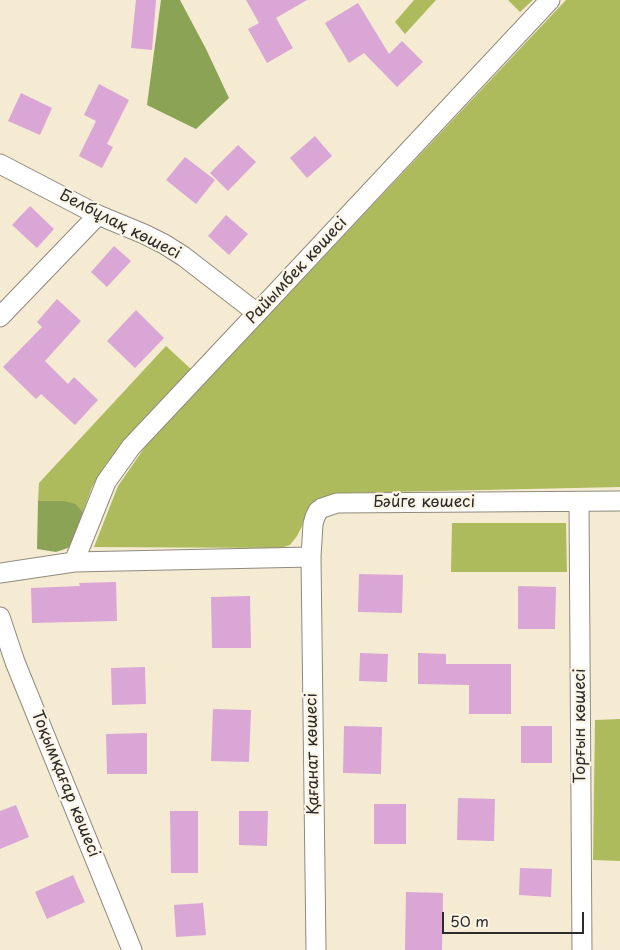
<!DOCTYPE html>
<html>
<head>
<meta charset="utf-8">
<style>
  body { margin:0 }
  #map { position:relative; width:620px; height:950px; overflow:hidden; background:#f5ead2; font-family:"Playpen Sans",sans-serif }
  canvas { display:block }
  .scale { position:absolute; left:442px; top:912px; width:142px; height:22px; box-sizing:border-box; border:2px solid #2b2b2b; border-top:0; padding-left:6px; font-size:15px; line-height:18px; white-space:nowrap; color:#2b2b2b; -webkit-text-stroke:4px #fcf5e5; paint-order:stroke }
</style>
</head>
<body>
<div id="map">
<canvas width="620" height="950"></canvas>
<div class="scale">50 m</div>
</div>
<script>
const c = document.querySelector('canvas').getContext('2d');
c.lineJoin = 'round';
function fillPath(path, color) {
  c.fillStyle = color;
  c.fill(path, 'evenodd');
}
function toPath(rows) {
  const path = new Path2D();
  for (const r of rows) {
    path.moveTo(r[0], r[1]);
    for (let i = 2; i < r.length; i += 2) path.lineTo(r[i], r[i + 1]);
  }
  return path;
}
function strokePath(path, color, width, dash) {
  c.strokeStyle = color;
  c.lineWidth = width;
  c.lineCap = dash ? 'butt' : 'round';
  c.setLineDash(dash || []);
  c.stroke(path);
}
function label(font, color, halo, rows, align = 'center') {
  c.font = font + ' "Playpen Sans",sans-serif';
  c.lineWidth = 4.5;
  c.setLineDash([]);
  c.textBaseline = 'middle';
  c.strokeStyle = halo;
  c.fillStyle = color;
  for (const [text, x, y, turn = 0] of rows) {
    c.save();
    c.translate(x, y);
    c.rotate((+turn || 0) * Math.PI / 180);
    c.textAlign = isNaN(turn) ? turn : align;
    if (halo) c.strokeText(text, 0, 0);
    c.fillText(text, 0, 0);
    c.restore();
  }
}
fillPath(toPath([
  [414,0,436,0,405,34,395,22],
  [508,0,533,0,520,12],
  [566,0,620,0,620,487,344,493,330,495,319,501,309,513,297,536,290,545,281,548,94,547,118,486,147,444],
  [166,346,193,371,124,442,106,464,92,487,83,512,76,504,38,501,39,483],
  [452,523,566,523,567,572,451,572],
  [620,719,620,861,593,860,595,720]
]), '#adbb5d');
fillPath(toPath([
  [161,0,180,0,206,49,229,98,196,129,147,105],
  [38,501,64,501,76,504,83,512,82,525,76,539,68,548,56,552,37,549]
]), '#8aa354');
fillPath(toPath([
  [136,0,156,0,152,50,131,48],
  [246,0,307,0,276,18,293,48,267,63,248,29,259,23],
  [358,3,389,54,402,41,423,62,397,87,364,53,349,63,325,23],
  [99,84,129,100,107,144,113,147,102,168,79,156,96,121,84,115],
  [21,93,52,108,40,135,8,121],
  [315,136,332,156,307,178,290,158],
  [238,145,256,162,228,191,210,173],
  [185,157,215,180,196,204,166,180],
  [30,206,54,229,37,248,12,225],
  [226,215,248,234,229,255,208,236],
  [114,246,131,261,107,287,91,272],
  [57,299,81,321,45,361,68,384,74,377,98,400,75,425,41,394,36,399,3,367,42,327,37,322],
  [136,310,164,338,135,368,107,341],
  [359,574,403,575,402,613,358,612],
  [116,582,117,621,32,623,31,588,80,586,79,583],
  [518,586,556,587,555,629,518,629],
  [250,596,251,648,212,648,211,597],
  [360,653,388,654,387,682,359,681],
  [418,653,446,654,446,664,511,664,511,714,469,714,469,685,418,684],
  [145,667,146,704,112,705,111,668],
  [213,709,251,710,249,762,211,761],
  [344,726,382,727,381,774,343,773],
  [521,726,552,726,552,763,521,763],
  [147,733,147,774,107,774,106,734],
  [458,798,495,799,494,841,457,840],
  [374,804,406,804,406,844,374,844],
  [16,805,29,837,0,849,0,811],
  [170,811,198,811,198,873,171,873],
  [239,811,268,811,267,846,239,845],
  [520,868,552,869,551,897,519,895],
  [73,875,85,902,47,919,35,892],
  [406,892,443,893,442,950,405,950],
  [203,903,206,935,176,937,174,905]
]), '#d9a6d6');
const minor = toPath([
  [0,164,98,215,144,234,164,244,183,256,257,313],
  [0,317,98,215],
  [579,502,582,950],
  [74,562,106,482,131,447,257,313,550,0],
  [0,573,74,562,311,557],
  [0,617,15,662,132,950],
  [316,950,311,557,313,524,315,517,318,511,322,508,337,503,620,501]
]);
strokePath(minor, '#908a7e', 21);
strokePath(minor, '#fff', 19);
label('16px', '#2b2b2b', '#fcf5e5', [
  ["Белбұлақ көшесі",120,225,27],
  ["Райымбек көшесі",297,271,-47],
  ["Бәйге көшесі",424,503],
  ["Торғын көшесі",581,726,-90],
  ["Қағанат көшесі",313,754,-91],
  ["Тоқымқағар көшесі",65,784,68]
]);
</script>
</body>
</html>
